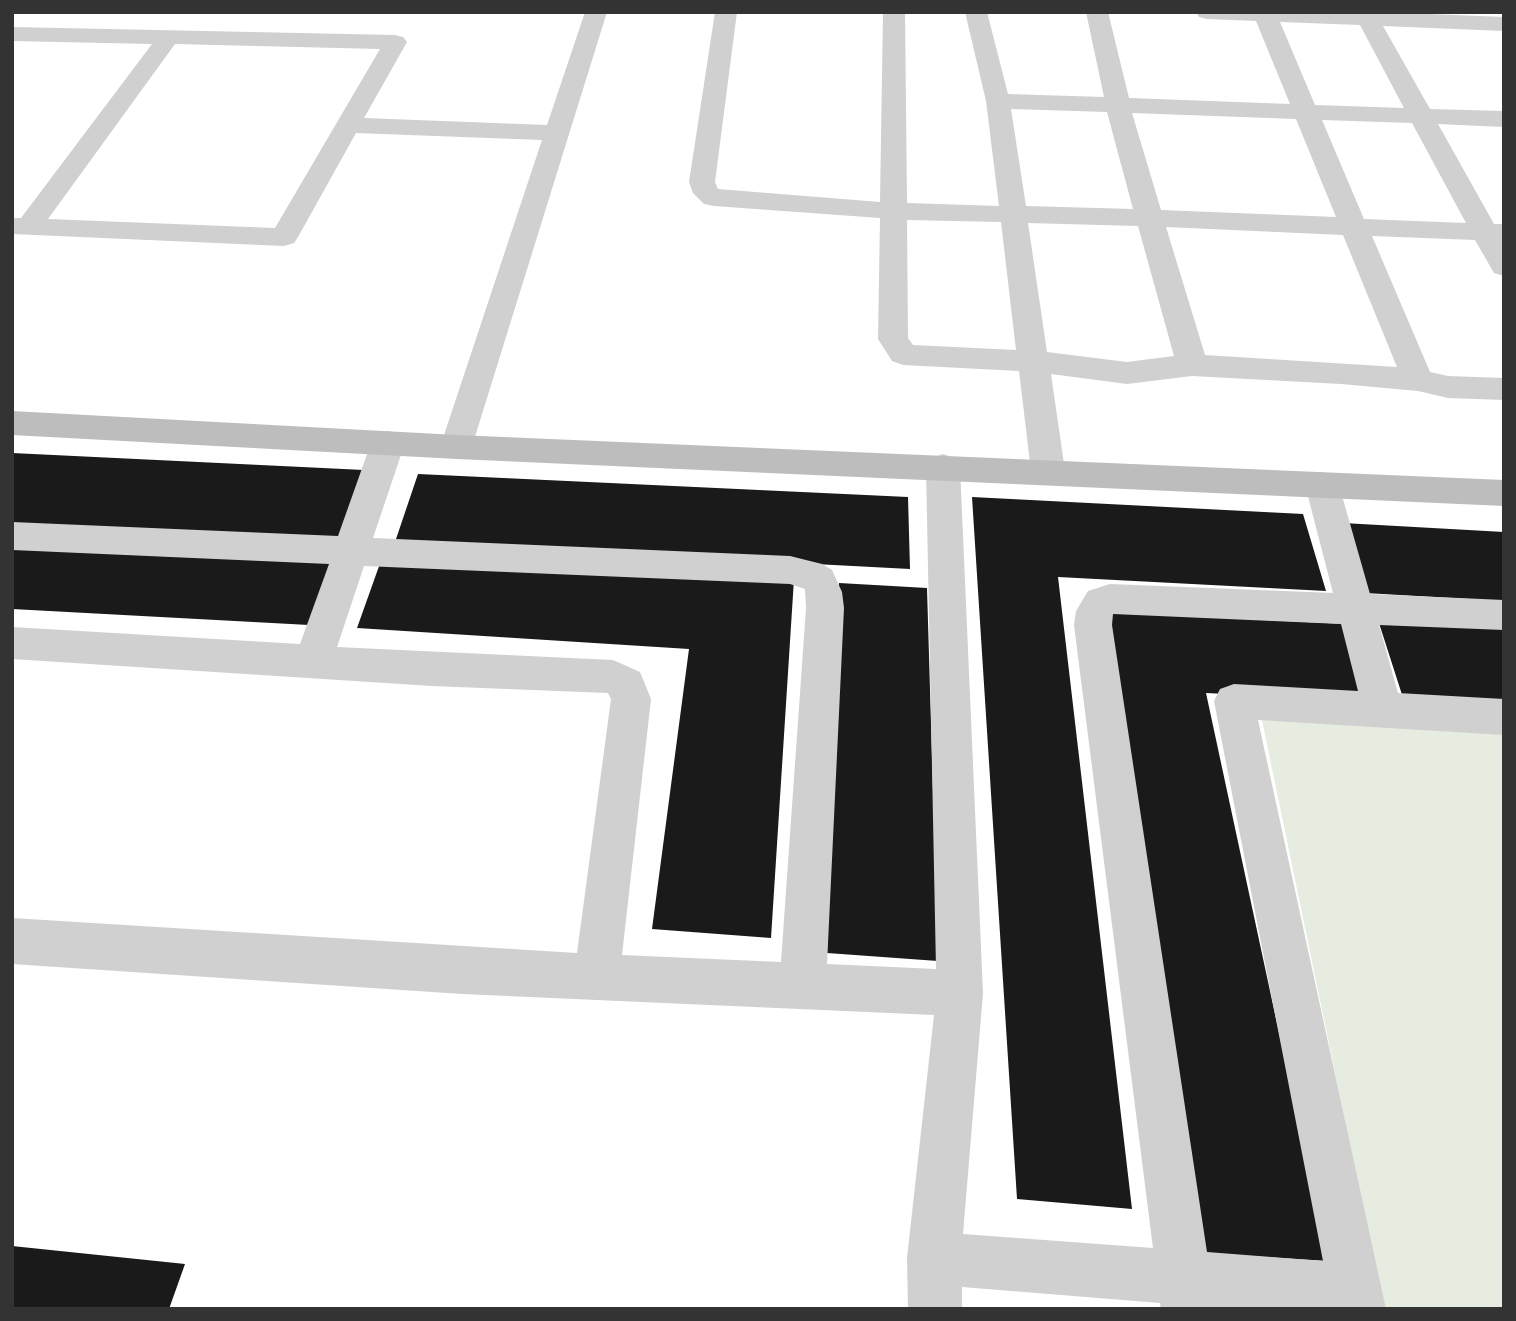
<!DOCTYPE html>
<html>
<head>
<meta charset="utf-8">
<style>
  body { margin:0 }
  #map { position:relative; width:1516px; height:1321px; overflow:hidden; background:#fff; font-family:Cabin,sans-serif }
  canvas { display:block }
  .frame { position:absolute; inset:0; border:14px solid #333; pointer-events:none }
</style>
</head>
<body>
<div id="map">
<canvas width="1516" height="1321"></canvas>
<div class="frame"></div>
</div>
<script>
const c = document.querySelector('canvas').getContext('2d');
c.lineJoin = 'round';
function fillPath(path, color) {
  c.fillStyle = color;
  c.fill(path, 'evenodd');
}
function toPath(rows) {
  const path = new Path2D();
  for (const r of rows) {
    path.moveTo(r[0], r[1]);
    for (let i = 2; i < r.length; i += 2) path.lineTo(r[i], r[i + 1]);
  }
  return path;
}
fillPath(toPath([
  [1262,720,1504,729,1504,1309,1384,1309]
]), '#e6ecdf');
fillPath(toPath([
  [12,453,364,470,338,539,12,523],
  [418,474,908,497,910,569,395,542],
  [972,497,1303,514,1326,591,1058,577,1132,1209,1017,1199],
  [1343,523,1504,532,1504,601,1365,593],
  [12,537,336,553,309,625,12,609],
  [383,555,794,579,771,938,652,929,689,649,357,628],
  [839,583,927,588,938,961,827,953],
  [1101,612,1347,624,1371,701,1206,693,1328,1261,1200,1253],
  [1378,620,1504,627,1504,710,1405,704],
  [12,1246,185,1264,169,1309,12,1309]
]), '#1a1a1a');
fillPath(toPath([
  [585,12,607,12,469,456,457,459,445,456,440,447,542,140,356,133,298,237,294,243,284,246,12,234,12,218,21,218,152,44,12,41,12,27,395,35,403,37,407,42,364,118,547,125,585,12],
  [175,44,380,49,275,228,48,219,175,44],
  [715,12,737,12,715,182,718,189,880,202,883,12,905,12,907,203,999,206,986,101,965,12,987,12,1008,94,1104,97,1086,12,1108,12,1129,98,1290,104,1256,21,1207,19,1199,17,1196,12,1381,12,1504,17,1504,31,1383,26,1430,109,1504,111,1504,127,1438,124,1494,224,1504,224,1504,276,1494,273,1475,240,1372,236,1430,372,1448,376,1504,378,1504,400,1448,398,1418,391,1341,384,1192,376,1127,384,1051,374,1065,471,1060,480,1048,484,1036,480,1031,471,1019,371,903,365,892,361,878,339,880,218,714,206,704,204,693,193,689,182,715,12],
  [1280,22,1360,25,1404,108,1315,105,1280,22],
  [1011,109,1107,112,1133,209,1026,206,1011,109],
  [1132,113,1296,119,1336,217,1161,210,1132,113],
  [1322,120,1412,123,1466,223,1364,219,1322,120],
  [907,220,1001,222,1016,350,913,345,908,338,907,220],
  [1028,223,1138,226,1174,356,1127,362,1047,352,1028,223],
  [1166,227,1343,235,1397,367,1205,355,1166,227],
  [388,431,400,434,405,443,373,538,790,556,822,564,832,570,842,592,844,608,827,964,936,969,926,467,931,458,943,454,955,458,960,467,983,993,963,1234,1153,1248,1074,625,1076,611,1088,591,1110,584,1333,593,1305,485,1310,476,1322,472,1334,476,1339,485,1370,594,1504,600,1504,630,1379,625,1398,693,1504,699,1504,735,1258,720,1386,1309,1161,1309,1160,1303,962,1287,962,1309,908,1309,907,1258,934,1015,462,994,12,964,12,918,577,953,611,699,608,693,432,686,12,659,12,627,300,644,329,564,12,550,12,522,338,536,371,443,376,434,388,431],
  [364,566,790,584,805,589,806,608,781,962,622,955,651,699,640,672,613,660,337,647,364,566],
  [1113,614,1341,624,1358,691,1234,684,1220,689,1214,701,1323,1261,1207,1252,1112,625,1113,614]
]), '#d0d0d0');
fillPath(toPath([
  [12,411,457,435,1504,480,1504,506,457,459,12,435,12,411]
]), '#bdbdbd');
</script>
</body>
</html>
